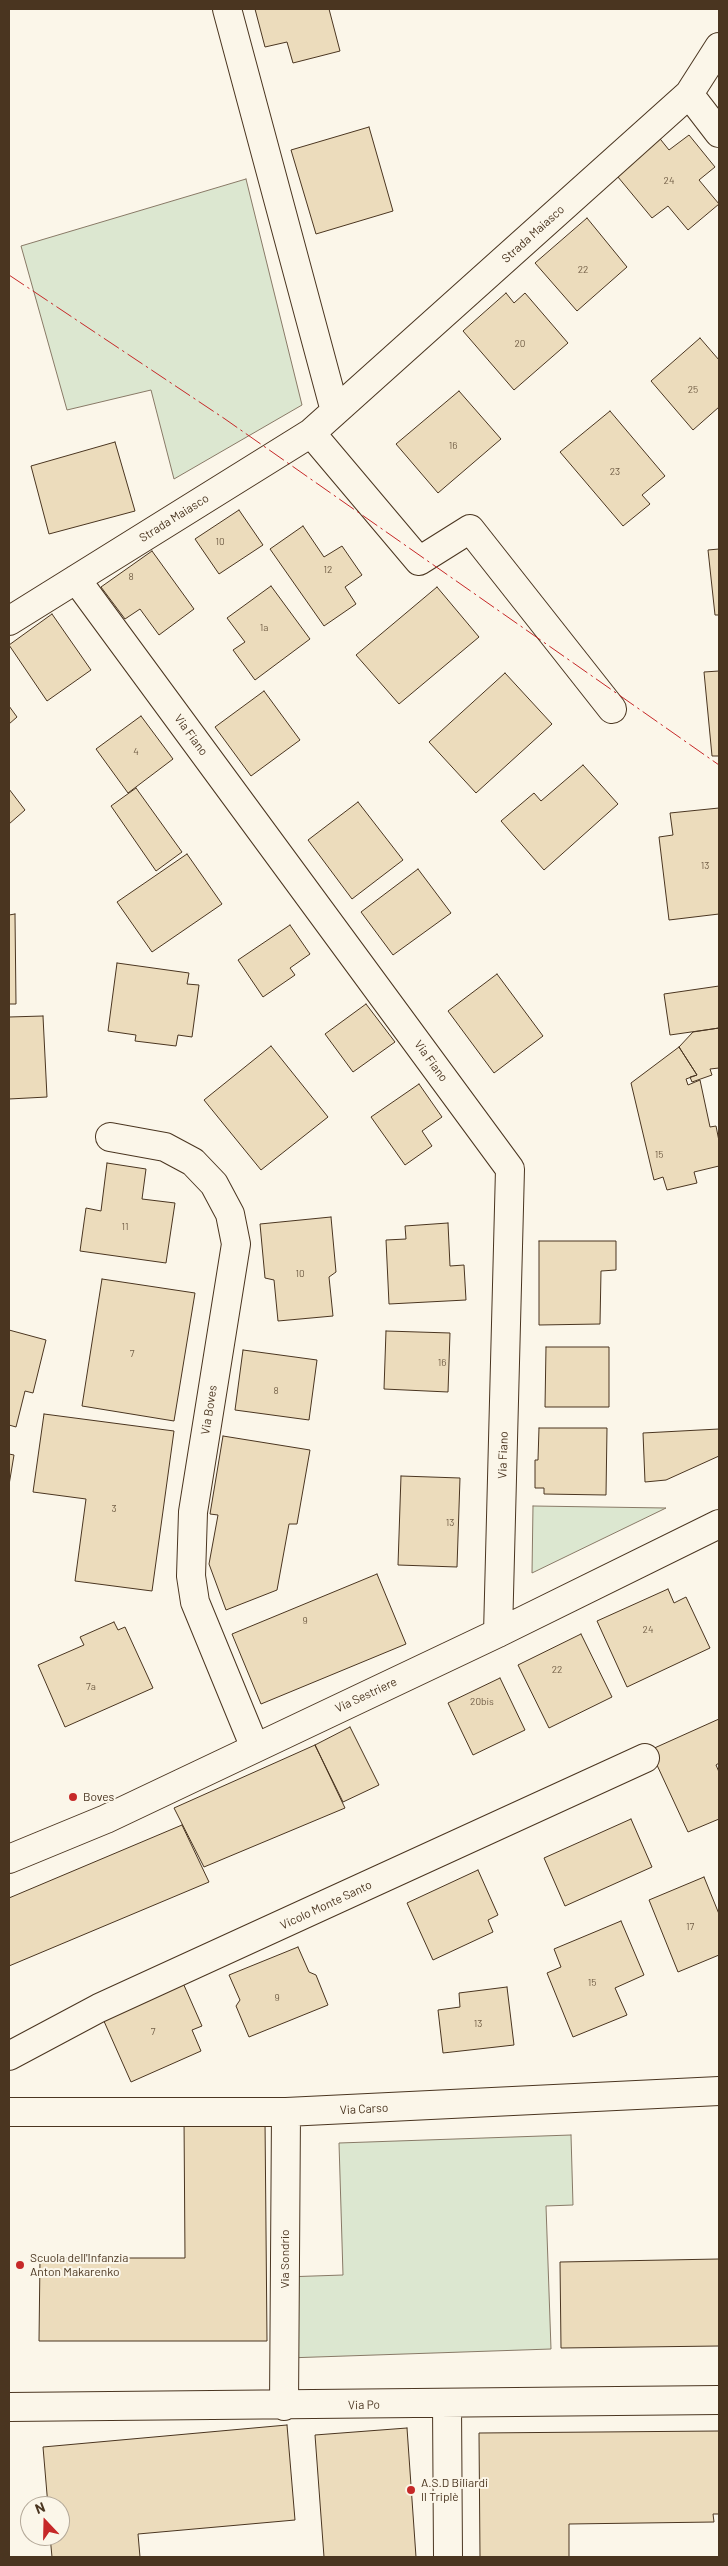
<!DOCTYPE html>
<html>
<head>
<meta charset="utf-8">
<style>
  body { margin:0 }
  #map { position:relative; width:728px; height:2566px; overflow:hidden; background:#fbf6e9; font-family:Barlow,sans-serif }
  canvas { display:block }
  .frame { position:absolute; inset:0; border:10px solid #4a3520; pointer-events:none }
  .north { position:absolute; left:20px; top:2496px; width:50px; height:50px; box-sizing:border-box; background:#fbf6e9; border:1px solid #b4a999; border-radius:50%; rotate:339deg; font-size:14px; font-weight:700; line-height:20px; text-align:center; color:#4a3520 }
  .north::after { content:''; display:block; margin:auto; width:18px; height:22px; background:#c62828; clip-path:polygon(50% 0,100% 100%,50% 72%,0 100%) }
</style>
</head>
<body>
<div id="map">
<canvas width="728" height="2566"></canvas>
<div class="frame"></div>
<div class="north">N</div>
</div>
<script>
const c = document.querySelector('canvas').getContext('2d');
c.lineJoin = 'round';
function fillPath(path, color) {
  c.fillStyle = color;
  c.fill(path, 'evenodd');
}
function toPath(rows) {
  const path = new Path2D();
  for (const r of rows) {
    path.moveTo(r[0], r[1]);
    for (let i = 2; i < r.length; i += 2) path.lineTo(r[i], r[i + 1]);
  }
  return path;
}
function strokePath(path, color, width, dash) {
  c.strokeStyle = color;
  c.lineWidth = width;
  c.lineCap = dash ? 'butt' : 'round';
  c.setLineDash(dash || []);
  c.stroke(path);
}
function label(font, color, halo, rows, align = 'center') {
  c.font = font + ' Barlow,sans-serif';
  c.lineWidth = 4;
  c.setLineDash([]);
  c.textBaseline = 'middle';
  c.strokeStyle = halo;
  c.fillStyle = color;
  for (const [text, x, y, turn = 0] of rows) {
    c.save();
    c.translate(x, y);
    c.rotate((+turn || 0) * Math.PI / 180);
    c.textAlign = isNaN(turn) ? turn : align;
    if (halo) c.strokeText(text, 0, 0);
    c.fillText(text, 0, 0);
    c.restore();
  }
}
const green = toPath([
  [246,179,302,405,174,479,151,390,67,410,21,246,246,179],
  [533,1506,666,1508,532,1573,533,1506],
  [571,2135,573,2205,546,2206,551,2349,287,2358,284,2277,343,2275,339,2143,571,2135]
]);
fillPath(green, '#dce7d0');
strokePath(green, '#887966', 1);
const building = toPath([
  [255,9,329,9,340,51,293,63,287,42,265,47,255,9],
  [369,127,393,211,316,234,291,150,369,127],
  [657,135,669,150,689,135,715,167,699,180,719,204,688,230,668,206,652,218,613,171,657,135],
  [587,218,627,267,577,311,535,263,587,218],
  [506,293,514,303,525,293,568,343,514,390,463,331,506,293],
  [700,338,719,360,719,407,693,430,651,381,700,338],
  [459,391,501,439,438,493,396,444,459,391],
  [610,411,665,476,642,495,650,504,623,526,560,452,610,411],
  [115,442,135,511,49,534,31,466,115,442],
  [239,510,263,545,219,574,195,539,239,510],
  [303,526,324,557,342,546,362,575,345,587,356,604,324,626,270,549,303,526],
  [719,549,719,615,715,615,708,550,719,549],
  [152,551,194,609,159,635,140,609,125,619,101,587,152,551],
  [271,586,310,639,255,680,233,650,245,642,227,618,271,586],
  [437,587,479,637,399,704,356,655,437,587],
  [52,614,91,670,47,701,9,645,52,614],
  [719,671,719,756,712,756,704,672,719,671],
  [505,673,552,724,476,793,429,742,505,673],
  [264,691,300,740,251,776,215,727,264,691],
  [9,706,17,717,9,724,9,706],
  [141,716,173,759,128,793,96,749,141,716],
  [583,765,618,804,544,870,501,821,534,793,541,801,583,765],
  [136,788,182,852,156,871,111,806,136,788],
  [9,789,25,810,9,824,9,789],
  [358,802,403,860,352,899,308,840,358,802],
  [719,808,719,914,669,920,659,837,673,835,670,813,719,808],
  [187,854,222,904,152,952,117,902,187,854],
  [418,869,451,913,393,955,361,912,418,869],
  [15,914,16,1004,9,1004,9,915,15,914],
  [290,925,310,954,290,968,295,975,263,997,238,960,290,925],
  [117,963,189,973,187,984,199,985,192,1037,178,1035,176,1046,135,1041,136,1035,108,1031,117,963],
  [497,974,543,1036,494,1073,448,1011,497,974],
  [719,986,719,1028,670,1035,664,994,719,986],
  [366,1004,395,1042,353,1072,325,1034,366,1004],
  [43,1016,47,1097,9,1099,9,1017,43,1016],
  [719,1028,719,1068,710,1069,712,1075,692,1082,690,1077,697,1075,679,1047,693,1032,719,1028],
  [271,1046,328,1117,261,1170,204,1100,271,1046],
  [679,1047,697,1075,686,1079,688,1085,700,1080,710,1127,716,1126,719,1141,719,1166,694,1172,697,1183,667,1190,663,1177,654,1180,631,1083,679,1047],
  [419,1084,442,1117,422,1131,432,1146,405,1165,371,1117,419,1084],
  [107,1163,146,1169,142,1199,175,1203,166,1263,80,1251,86,1208,101,1211,107,1163],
  [331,1217,336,1272,329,1277,333,1316,278,1321,274,1280,265,1278,260,1224,331,1217],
  [448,1223,450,1266,464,1265,466,1300,389,1304,386,1240,406,1239,405,1226,448,1223],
  [539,1241,616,1241,616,1270,601,1271,600,1324,539,1325,539,1241],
  [102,1279,195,1293,174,1421,82,1406,102,1279],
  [9,1330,46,1340,33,1393,25,1391,16,1427,9,1425,9,1330],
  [386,1331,450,1333,448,1392,384,1389,386,1331],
  [546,1347,609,1347,609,1407,545,1407,546,1347],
  [243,1350,317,1360,309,1420,235,1410,243,1350],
  [44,1414,174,1431,152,1591,75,1581,86,1499,33,1492,44,1414],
  [539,1428,607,1428,606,1495,544,1494,544,1488,535,1488,535,1460,538,1460,539,1428],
  [719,1429,719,1456,666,1480,645,1482,643,1433,719,1429],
  [223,1436,310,1450,297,1524,289,1524,277,1590,226,1610,209,1564,218,1515,210,1514,223,1436],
  [9,1454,14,1455,9,1485,9,1454],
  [401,1476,460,1478,457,1567,398,1565,401,1476],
  [377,1574,406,1644,261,1704,232,1634,377,1574],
  [668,1589,674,1603,686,1597,710,1648,627,1687,597,1621,668,1589],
  [114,1622,118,1630,125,1627,153,1688,65,1727,38,1665,84,1645,80,1637,114,1622],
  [581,1634,612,1697,549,1728,518,1665,581,1634],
  [500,1678,525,1730,473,1755,448,1703,500,1678],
  [719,1719,719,1763,716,1765,719,1772,719,1819,688,1832,650,1750,719,1719],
  [350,1727,379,1785,343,1802,315,1745,350,1727],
  [315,1745,345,1808,204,1867,174,1808,315,1745],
  [631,1819,652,1867,565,1906,544,1858,631,1819],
  [182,1825,209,1882,9,1966,9,1898,182,1825],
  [478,1870,498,1915,488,1920,493,1932,433,1960,407,1903,478,1870],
  [704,1877,719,1914,719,1955,678,1972,649,1900,704,1877],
  [621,1921,644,1975,615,1988,627,2015,573,2037,547,1973,561,1967,554,1949,621,1921],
  [298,1947,309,1972,316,1975,328,2005,249,2037,236,2006,240,2000,229,1975,298,1947],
  [183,1983,202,2026,192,2030,201,2051,131,2082,103,2019,183,1983],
  [507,1987,514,2045,443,2053,438,2010,460,2007,459,1993,507,1987],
  [265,2118,267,2341,39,2341,40,2258,185,2258,184,2119,265,2118],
  [719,2259,719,2346,561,2348,560,2262,719,2259],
  [287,2425,295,2520,138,2534,140,2557,52,2557,50,2536,60,2536,60,2506,48,2506,43,2447,287,2425],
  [407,2428,416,2557,324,2557,315,2435,407,2428],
  [719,2431,719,2514,713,2514,714,2522,569,2524,569,2557,480,2557,479,2433,719,2431]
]);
fillPath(building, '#ecdcbc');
strokePath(building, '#4a3520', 1);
const minor = toPath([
  [227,9,335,411],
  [689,94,719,133],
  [311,433,419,561,470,529,612,709],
  [76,579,510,1169,498,1633],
  [9,621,311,433,689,94,719,47],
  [110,1137,165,1147,193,1162,214,1184,230,1214,236,1244,193,1512,191,1576,195,1602,255,1748],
  [9,1859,106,1819,498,1633,719,1524],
  [9,2056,99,2008,645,1758],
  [9,2112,286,2112,719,2091],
  [447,2404,448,2557],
  [284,2406,286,2112],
  [9,2407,719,2400]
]);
strokePath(minor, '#4a3520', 30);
strokePath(minor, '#fbf6e9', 28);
strokePath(toPath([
  [9,275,225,419,719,765]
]), '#c62828', 1, [18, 4, 2.5, 4]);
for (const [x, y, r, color] of [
  [73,1797,5,"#c62828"],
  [20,2265,5,"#c62828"],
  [411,2490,5,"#c62828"]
]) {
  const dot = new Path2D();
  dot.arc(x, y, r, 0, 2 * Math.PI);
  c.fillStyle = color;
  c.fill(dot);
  strokePath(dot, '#fbf6e9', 2);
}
label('10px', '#725f47', null, [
  ["24",669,181],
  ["22",583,270],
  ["20",520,344],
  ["25",693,390],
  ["16",453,446],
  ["23",615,472],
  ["10",220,542],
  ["12",328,570],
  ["8",131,577],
  ["1a",264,628],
  ["4",136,752],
  ["13",705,866],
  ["15",659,1155],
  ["11",125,1227],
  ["10",300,1274],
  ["7",132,1354],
  ["16",442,1363],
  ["8",276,1391],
  ["3",114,1509],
  ["13",450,1523],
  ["9",305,1621],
  ["24",648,1630],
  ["22",557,1670],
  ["7a",91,1687],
  ["20bis",482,1702],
  ["17",690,1927],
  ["15",592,1983],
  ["9",277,1998],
  ["13",478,2024],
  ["7",153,2032]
]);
label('12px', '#4a3520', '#fbf6e9', [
  ["Strada Maiasco",533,234,-42],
  ["Strada Maiasco",174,518,-32],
  ["Via Fiano",191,735,54],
  ["Via Fiano",431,1061,54],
  ["Via Boves",209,1410,-81],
  ["Via Fiano",503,1455,-88],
  ["Via Sestriere",366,1695,-25],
  ["Vicolo Monte Santo",326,1905,-25],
  ["Via Carso",364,2109,-3],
  ["Via Sondrio",285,2259,-90],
  ["Via Po",364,2405,-1]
]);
label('12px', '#4a3520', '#fbf6e9', [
  ["Boves",83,1797],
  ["Scuola dell'Infanzia",30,2258],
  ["Anton Makarenko",30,2272],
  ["A.S.D Biliardi",421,2483],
  ["Il Triplè",421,2497]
], 'left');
</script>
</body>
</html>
